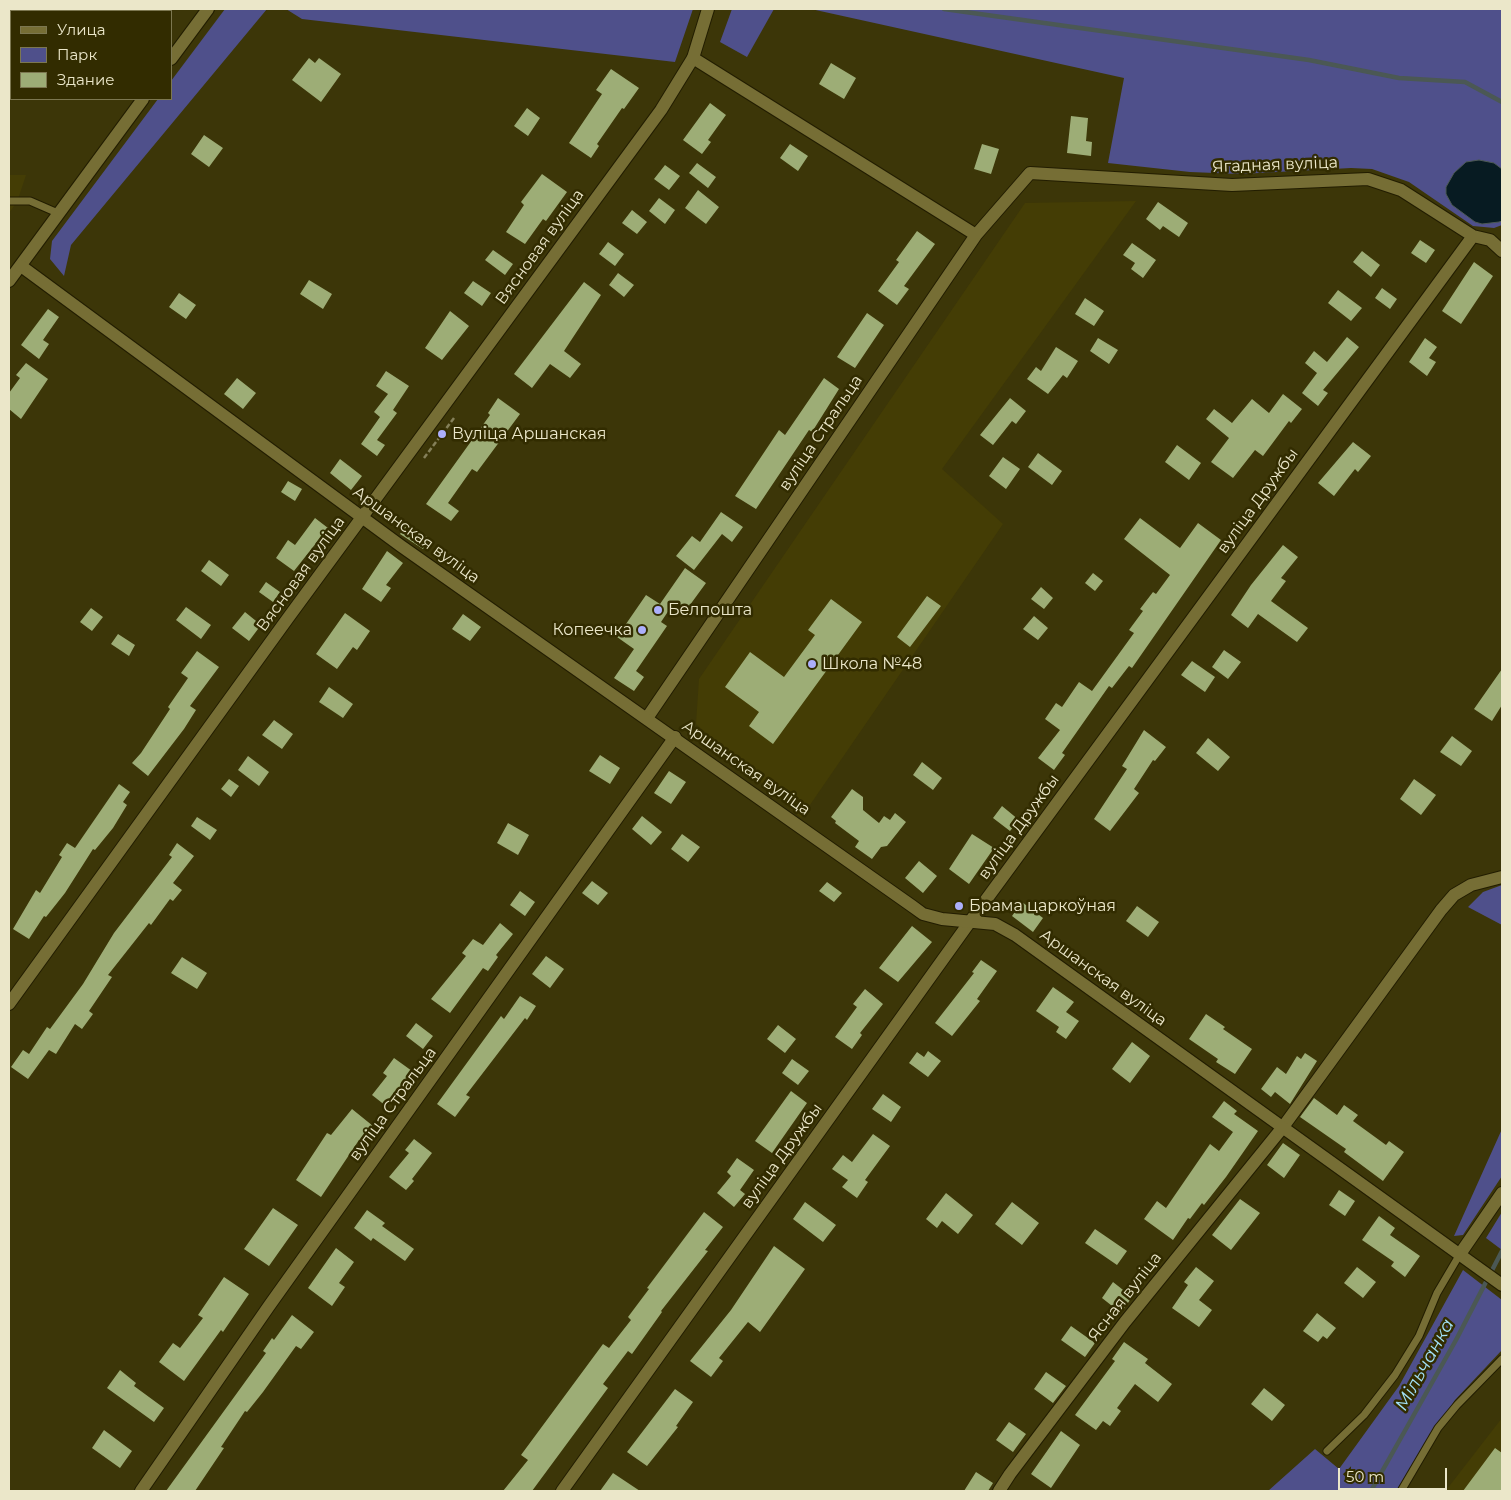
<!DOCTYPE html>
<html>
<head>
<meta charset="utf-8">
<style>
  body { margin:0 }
  #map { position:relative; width:1511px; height:1500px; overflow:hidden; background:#3c3608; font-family:Montserrat,sans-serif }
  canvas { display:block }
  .frame { position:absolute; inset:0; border:10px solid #ebe7c9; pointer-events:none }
  .legend { position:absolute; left:10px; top:10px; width:162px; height:90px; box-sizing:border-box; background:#322c00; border:1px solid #7c7750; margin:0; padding:6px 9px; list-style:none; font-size:15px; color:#ebe7c9 }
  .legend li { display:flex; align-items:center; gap:10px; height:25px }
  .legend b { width:25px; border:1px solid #7c7750 }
  .scale { position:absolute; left:1338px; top:1468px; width:109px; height:22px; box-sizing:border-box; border:2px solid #ebe7c9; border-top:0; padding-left:6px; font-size:15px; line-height:18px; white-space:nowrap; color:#ebe7c9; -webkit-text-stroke:4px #322c00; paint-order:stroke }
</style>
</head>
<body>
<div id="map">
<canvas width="1511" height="1500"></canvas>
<div class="frame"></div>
<ul class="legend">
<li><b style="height:6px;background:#766e35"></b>Улица</li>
<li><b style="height:14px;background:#4f508b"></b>Парк</li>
<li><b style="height:14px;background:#9dad76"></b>Здание</li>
</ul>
<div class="scale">50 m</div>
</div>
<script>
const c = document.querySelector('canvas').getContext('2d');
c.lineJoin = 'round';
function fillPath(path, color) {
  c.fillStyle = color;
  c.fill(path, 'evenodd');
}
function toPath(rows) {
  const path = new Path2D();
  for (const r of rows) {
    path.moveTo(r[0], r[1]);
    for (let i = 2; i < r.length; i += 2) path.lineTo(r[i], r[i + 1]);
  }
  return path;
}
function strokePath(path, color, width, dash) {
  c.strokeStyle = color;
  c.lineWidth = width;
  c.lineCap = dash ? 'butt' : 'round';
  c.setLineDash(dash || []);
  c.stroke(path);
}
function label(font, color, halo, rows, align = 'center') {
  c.font = font + ' Montserrat,sans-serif';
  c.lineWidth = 5;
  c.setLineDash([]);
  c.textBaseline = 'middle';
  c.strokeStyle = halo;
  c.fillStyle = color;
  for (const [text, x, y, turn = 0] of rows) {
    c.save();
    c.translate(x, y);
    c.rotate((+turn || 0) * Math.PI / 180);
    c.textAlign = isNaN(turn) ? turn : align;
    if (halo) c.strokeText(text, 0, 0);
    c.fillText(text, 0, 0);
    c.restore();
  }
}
fillPath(toPath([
  [9,175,26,175,17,202,9,213],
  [1136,201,942,469,1003,524,801,818,696,724,699,679,1025,203],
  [1502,1418,1502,1491,1445,1491,1447,1489]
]), '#443d05');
fillPath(toPath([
  [225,9,267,9,71,245,64,276,50,259,52,241,158,99,171,99,171,81],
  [286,9,693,9,675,62,302,19],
  [732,9,774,9,747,57,720,42],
  [811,9,1502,9,1502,225,1494,228,1473,226,1409,182,1372,169,1351,168,1240,174,1190,172,1108,163,1124,78],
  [1502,885,1502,925,1468,907,1483,892],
  [1502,1129,1502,1176,1463,1235,1454,1236],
  [1502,1212,1502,1250,1486,1238],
  [1463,1270,1502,1300,1502,1350,1455,1400,1396,1491,1268,1491,1315,1449,1339,1469,1399,1386]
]), '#4f508b');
const water = toPath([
  [1479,160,1494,163,1502,169,1502,221,1499,222,1482,224,1475,222,1452,205,1446,194,1446,187,1454,173,1466,162,1479,160]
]);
fillPath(water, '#071b22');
strokePath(water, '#4b5854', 1);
strokePath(toPath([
  [944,9,1309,60,1399,78,1465,82,1502,102],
  [1371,1491,1456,1340,1502,1251]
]), '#4b5854', 4.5);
fillPath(toPath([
  [309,58,315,63,319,58,341,74,321,102,292,80],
  [831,63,856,78,844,99,819,84],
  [611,69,639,88,624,109,622,108,597,144,599,146,591,158,569,143,602,94,596,90],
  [710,103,726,115,708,140,711,142,702,154,683,140],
  [527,108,540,118,528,136,514,126],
  [1071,116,1088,118,1086,141,1092,142,1091,156,1067,153],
  [204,135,223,148,209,167,191,154],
  [790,144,808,156,798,171,780,158],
  [982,144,999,149,991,174,974,169],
  [697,163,716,177,708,188,689,173],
  [665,165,680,176,669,190,654,179],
  [542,174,567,192,546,221,543,219,525,244,506,232,524,205,521,202],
  [698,190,719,207,706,224,685,208],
  [659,198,675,210,665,224,649,211],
  [1158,202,1188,223,1179,237,1163,226,1160,230,1146,219],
  [632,210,647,222,637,234,622,223],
  [917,231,935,244,904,286,909,289,897,305,878,291,899,262,896,260],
  [1420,240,1435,250,1426,263,1411,253],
  [608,242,624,254,615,266,599,254],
  [1132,243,1156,260,1143,278,1131,269,1135,263,1123,255],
  [493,250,513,264,505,275,485,260],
  [1362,251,1380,265,1371,277,1353,262],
  [1474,262,1493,276,1461,324,1442,311],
  [618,273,634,285,624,297,609,285],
  [309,280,332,294,323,309,300,294],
  [473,281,491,293,482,306,464,293],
  [584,282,601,295,564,351,581,364,570,378,550,364,532,388,514,374],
  [1382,288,1397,299,1390,309,1375,298],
  [1338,290,1362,308,1351,321,1328,303],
  [179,293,196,305,186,319,169,307],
  [1085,298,1104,311,1094,326,1075,314],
  [48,309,59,317,43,340,49,344,39,359,21,345],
  [450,311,469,326,442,360,425,348],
  [867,313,884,325,855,368,837,357],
  [1347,337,1359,347,1323,390,1328,393,1318,406,1302,393,1317,373,1305,363,1314,351,1327,362],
  [1098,338,1118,350,1109,364,1090,351],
  [1425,338,1437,347,1429,358,1436,362,1427,376,1409,362],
  [1056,347,1078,361,1067,378,1063,375,1048,394,1027,379,1036,367,1041,371],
  [26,363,48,379,21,419,9,409,9,393,20,378,16,375],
  [386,371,409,386,393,410,397,413,377,440,385,445,377,456,361,444,380,417,374,412,388,394,376,386],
  [237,378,256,393,243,409,224,394],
  [824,378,839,389,812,432,809,430,756,509,735,496,779,430,785,435],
  [1283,394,1302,409,1291,423,1289,421,1263,456,1255,450,1233,478,1211,462,1229,438,1206,419,1214,409,1232,423,1252,399,1269,413],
  [498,398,520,414,477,472,472,469,448,503,459,511,451,521,426,504,490,415,488,413],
  [1010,398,1026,411,1016,424,1012,421,993,445,980,435],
  [1353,442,1371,456,1358,472,1355,469,1334,496,1318,483],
  [1177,445,1201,463,1189,480,1165,462],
  [1038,453,1062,471,1052,485,1028,467],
  [1003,457,1020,469,1006,489,989,476],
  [340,459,362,476,351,490,330,473],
  [288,481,302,489,295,501,281,492],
  [721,512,743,527,732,542,722,534,694,570,676,556,692,536,700,542],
  [315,518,328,528,294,571,276,558,288,540,295,545],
  [1140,518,1180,548,1198,523,1221,540,1132,668,1129,666,1112,688,1109,686,1062,753,1065,755,1054,770,1038,758,1060,730,1045,719,1056,703,1062,707,1079,682,1092,691,1134,633,1129,630,1143,611,1140,609,1153,592,1156,594,1170,575,1124,539],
  [407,524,430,539,423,549,400,534],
  [1283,545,1298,557,1281,578,1286,581,1271,601,1308,628,1297,642,1258,614,1248,628,1231,615,1251,585],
  [387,551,403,563,386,585,391,588,381,602,362,589],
  [209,560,229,575,221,586,201,571],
  [685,568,706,583,687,609,675,601,661,622,667,626,636,671,644,677,634,691,614,678,634,649,617,637,646,595,660,604],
  [1093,573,1103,581,1095,591,1085,583],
  [266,582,280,592,273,602,259,592],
  [1041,587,1053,598,1044,609,1031,599],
  [927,596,941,606,910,647,897,637],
  [831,599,862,622,773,744,749,726,759,712,725,687,750,652,784,677,815,635,808,630],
  [186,607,211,625,201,639,176,620],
  [91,608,103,617,92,631,80,622],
  [245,612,261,625,249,641,232,628],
  [345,613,370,631,357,650,353,647,337,669,316,654],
  [463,614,481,627,470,641,452,629],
  [1034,616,1048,628,1038,640,1023,629],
  [118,634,135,645,129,656,111,644],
  [1224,650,1241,662,1228,679,1212,667],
  [197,651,219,667,190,706,196,710,184,729,148,776,132,763,141,753,170,709,168,707,188,678,181,673],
  [1192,661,1215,677,1205,692,1181,675],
  [1502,669,1502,705,1492,721,1474,709],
  [329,687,353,704,343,718,319,702],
  [274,720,293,734,282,749,262,735],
  [1144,730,1166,747,1155,761,1153,760,1134,789,1139,793,1110,831,1094,819,1127,769,1122,766],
  [1452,736,1472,751,1461,766,1440,752],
  [1208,738,1230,757,1218,771,1196,753],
  [600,755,620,768,610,784,589,771],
  [248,756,269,772,259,786,238,770],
  [922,762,942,778,933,790,913,775],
  [669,771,686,782,671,804,654,793],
  [229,779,239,786,231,797,221,789],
  [1414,779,1436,795,1421,815,1400,799],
  [119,784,130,792,123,802,127,805,113,828,95,850,93,849,65,893,46,917,44,916,29,939,13,929,36,890,40,893,62,857,59,855,67,843,75,848],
  [852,789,863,797,863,810,879,823,884,816,890,820,895,813,906,822,887,846,881,847,872,859,855,847,859,841,835,823,836,821,831,817],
  [1002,806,1019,820,1010,831,993,818],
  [642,816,662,832,651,845,632,829],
  [197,817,217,830,210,840,191,826],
  [508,823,529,835,518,855,497,843],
  [682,834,700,847,688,862,671,849],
  [972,834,994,848,969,884,949,869],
  [177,843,194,856,173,883,182,890,173,901,170,899,151,925,149,923,108,975,112,977,89,1011,93,1014,82,1029,75,1024,56,1054,49,1050,28,1079,11,1067,23,1050,29,1054,47,1027,50,1029,83,984,114,933,172,857,169,855],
  [919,861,937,876,923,893,905,878],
  [592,881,608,893,598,905,582,893],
  [827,882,842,893,834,902,819,891],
  [520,891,535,902,525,916,510,905],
  [1022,902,1043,918,1033,932,1012,916],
  [1137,906,1159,922,1148,937,1126,921],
  [500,923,513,934,496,955,498,957,488,971,483,968,450,1013,431,999,466,956,462,953,473,939,483,945],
  [912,926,932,942,898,982,879,968],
  [546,956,564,969,550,988,532,974],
  [182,957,207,973,197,989,171,973],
  [981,960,997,971,977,999,980,1001,952,1036,935,1023,974,973,972,972],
  [1053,987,1074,1002,1066,1012,1079,1021,1066,1039,1056,1032,1059,1027,1036,1011],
  [865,989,883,1004,860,1033,862,1035,852,1049,835,1037,857,1007,853,1004],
  [520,996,536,1006,527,1020,525,1018,466,1095,470,1097,455,1117,437,1104,501,1016,504,1019],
  [1206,1014,1225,1027,1223,1029,1252,1049,1235,1074,1216,1062,1218,1059,1189,1039],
  [416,1023,433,1036,423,1049,406,1036],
  [778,1025,796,1039,785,1053,767,1039],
  [1132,1042,1150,1056,1130,1083,1112,1069],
  [928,1051,941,1061,928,1077,909,1063,917,1052,924,1057],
  [1305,1053,1317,1061,1290,1104,1275,1092,1271,1097,1261,1089,1277,1067,1286,1074,1297,1056,1301,1059],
  [394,1058,412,1071,386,1106,372,1095,387,1076,383,1073],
  [792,1059,809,1071,798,1085,782,1073],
  [791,1091,807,1103,772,1153,755,1141],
  [883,1094,901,1107,891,1122,872,1109],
  [1314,1098,1337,1115,1344,1105,1358,1115,1353,1121,1386,1145,1389,1141,1404,1152,1383,1181,1344,1152,1346,1149,1300,1117],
  [1224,1101,1237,1111,1234,1114,1258,1131,1226,1177,1204,1205,1202,1203,1190,1219,1188,1218,1173,1240,1144,1219,1157,1201,1166,1208,1210,1144,1219,1151,1233,1132,1212,1117],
  [352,1109,373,1126,360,1141,359,1140,321,1197,296,1180,327,1133,331,1135],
  [873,1134,890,1146,865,1180,868,1182,857,1198,842,1187,848,1180,832,1169,843,1155,852,1162],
  [414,1139,432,1153,412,1179,414,1181,406,1190,389,1177,409,1153,405,1150],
  [1283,1143,1300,1155,1284,1178,1267,1165],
  [737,1158,754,1170,740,1190,745,1194,734,1207,717,1193,731,1176,727,1172],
  [1339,1190,1355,1201,1345,1216,1329,1205],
  [946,1193,973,1215,958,1234,942,1221,937,1228,926,1219],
  [1240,1199,1260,1213,1231,1250,1212,1235],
  [805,1202,836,1225,823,1242,793,1219],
  [1012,1202,1039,1223,1022,1245,995,1224],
  [273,1208,298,1225,269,1266,244,1249],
  [367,1210,385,1223,382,1226,414,1249,405,1261,373,1238,371,1241,354,1228],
  [704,1212,723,1227,705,1250,708,1251,661,1311,662,1312,632,1354,628,1351,603,1384,608,1388,532,1491,503,1491,528,1460,521,1455,603,1344,609,1348,631,1320,628,1317,649,1289,647,1288],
  [1379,1216,1395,1228,1390,1235,1420,1256,1405,1277,1391,1266,1394,1262,1362,1240],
  [1095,1229,1127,1251,1117,1265,1085,1243],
  [774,1246,805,1269,760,1332,748,1322,719,1358,723,1361,711,1377,690,1361,731,1310],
  [336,1248,354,1262,339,1283,345,1287,332,1306,308,1288],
  [1196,1267,1214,1281,1199,1300,1212,1310,1199,1327,1172,1308,1188,1285,1184,1282],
  [1357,1267,1376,1282,1363,1298,1344,1283],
  [224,1277,249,1294,223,1332,221,1330,184,1381,159,1362,173,1343,180,1348,203,1318,198,1315],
  [1113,1282,1132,1297,1121,1313,1102,1298],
  [1317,1313,1336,1328,1327,1339,1323,1336,1318,1342,1303,1331],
  [292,1315,314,1332,301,1349,296,1346,263,1392,247,1412,245,1411,221,1447,224,1448,195,1491,166,1491,266,1353,263,1351,272,1338,274,1340],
  [1071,1326,1095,1343,1085,1357,1061,1340],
  [1124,1342,1148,1359,1145,1363,1172,1384,1158,1402,1135,1384,1117,1408,1121,1411,1110,1426,1103,1421,1096,1430,1075,1415,1115,1361,1112,1359],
  [120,1370,136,1383,134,1386,164,1408,154,1422,107,1388],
  [1046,1372,1066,1386,1053,1403,1034,1389],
  [1264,1388,1285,1405,1272,1421,1251,1404],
  [675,1389,693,1402,676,1426,678,1427,647,1466,627,1452],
  [1009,1422,1026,1434,1013,1452,996,1440],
  [104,1430,132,1451,120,1468,92,1448],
  [1061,1431,1080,1445,1051,1488,1031,1474],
  [1495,1448,1502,1453,1502,1491,1463,1491],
  [976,1472,993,1483,988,1491,964,1491],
  [613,1473,640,1491,600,1491]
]), '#9dad76');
const lane = toPath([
  [9,201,30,201,60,214],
  [1327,1451,1364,1415,1395,1375,1419,1336,1437,1293,1460,1254],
  [1401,1491,1438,1428,1457,1405,1502,1359]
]);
const street = toPath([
  [693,58,976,235],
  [171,59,208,9],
  [9,281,143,99],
  [647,718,976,235,1030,173,1232,185,1368,179,1401,190,1473,236,1490,240,1502,251],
  [1460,1254,1502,1193],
  [141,1491,269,1306,675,737],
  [562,1491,969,923,1473,236],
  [999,1491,1010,1474,1125,1322,1283,1127,1441,910,1454,895,1471,885,1502,877]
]);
const secondary = toPath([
  [21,266,401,546,912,906,923,914,942,919,995,924,1015,935,1502,1285],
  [9,1004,288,618,661,110,693,58,708,9]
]);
strokePath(lane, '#221d01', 9);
strokePath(street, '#221d01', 14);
strokePath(secondary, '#221d01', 14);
strokePath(toPath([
  [424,458,454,418],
  [265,621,290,587]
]), '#858059', 2.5, [5, 2.5]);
strokePath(lane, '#766e35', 7);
strokePath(street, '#766e35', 12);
strokePath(secondary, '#766e35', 12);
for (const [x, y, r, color] of [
  [442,434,5,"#acaffb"],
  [658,610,5,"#acaffb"],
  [642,630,5,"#acaffb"],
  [812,664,5,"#acaffb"],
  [959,906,5,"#acaffb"]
]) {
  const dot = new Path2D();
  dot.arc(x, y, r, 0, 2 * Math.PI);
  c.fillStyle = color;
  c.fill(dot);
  strokePath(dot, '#322c00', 2);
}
label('16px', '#ebe7c9', '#322c00', [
  ["Ягадная вуліца",1275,165,-2],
  ["Вясновая вуліца",540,247,-54],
  ["вуліца Стральца",821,433,-56],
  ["вуліца Дружбы",1258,501,-54],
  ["Аршанская вуліца",416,535,36],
  ["Вясновая вуліца",301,574,-54],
  ["Аршанская вуліца",746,768,35],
  ["вуліца Дружбы",1019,827,-54],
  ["Аршанская вуліца",1103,978,36],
  ["вуліца Стральца",393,1104,-54],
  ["вуліца Дружбы",782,1156,-54],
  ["Ясная вуліца",1125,1297,-52]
]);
label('16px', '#ebe7c9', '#322c00', [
  ["Вуліца Аршанская",452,434],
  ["Белпошта",668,610],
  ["Копеечка",632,630,"right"],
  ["Школа №48",822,664],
  ["Брама царкоўная",969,906]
], 'left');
label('italic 18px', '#a2e1f7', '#322c00', [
  ["Мільчанка",1425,1365,-61]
]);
</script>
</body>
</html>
